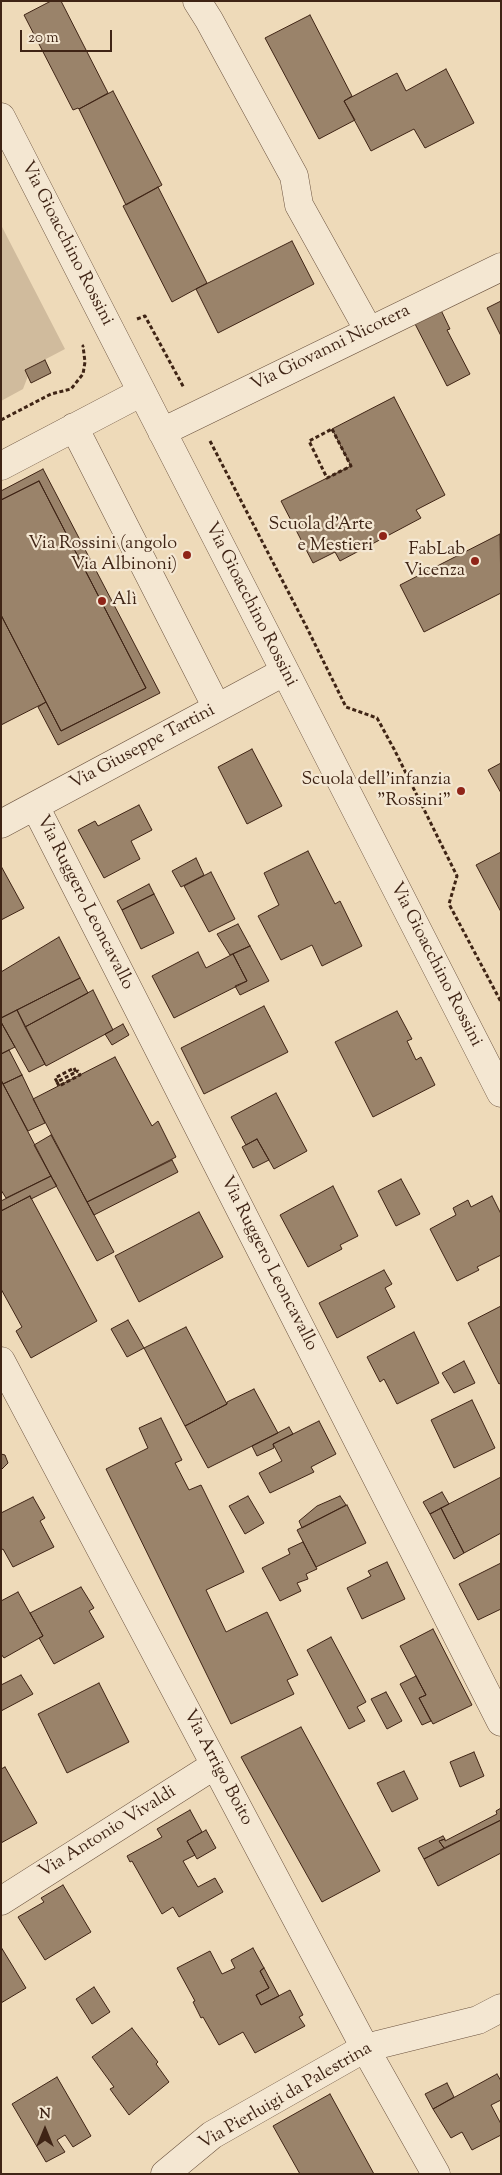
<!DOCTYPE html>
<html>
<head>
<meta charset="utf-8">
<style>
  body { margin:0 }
  #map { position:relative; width:502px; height:2175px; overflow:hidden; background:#eedab9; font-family:"Sorts Mill Goudy",serif }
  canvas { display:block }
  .frame { position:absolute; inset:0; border:2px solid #3f2415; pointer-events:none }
  .north { position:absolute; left:20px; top:2105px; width:50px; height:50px; -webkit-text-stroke:4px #f4e7d2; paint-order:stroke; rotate:0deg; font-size:14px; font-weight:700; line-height:20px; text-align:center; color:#3f2415 }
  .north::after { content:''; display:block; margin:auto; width:18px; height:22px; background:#3f2415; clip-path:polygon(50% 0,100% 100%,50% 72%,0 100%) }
  .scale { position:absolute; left:20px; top:30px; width:92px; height:22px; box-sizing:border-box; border:2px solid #3f2415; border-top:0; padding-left:6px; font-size:15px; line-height:18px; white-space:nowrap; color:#3f2415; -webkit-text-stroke:4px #f4e7d2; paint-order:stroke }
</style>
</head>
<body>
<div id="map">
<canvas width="502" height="2175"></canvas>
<div class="frame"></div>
<div class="north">N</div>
<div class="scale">20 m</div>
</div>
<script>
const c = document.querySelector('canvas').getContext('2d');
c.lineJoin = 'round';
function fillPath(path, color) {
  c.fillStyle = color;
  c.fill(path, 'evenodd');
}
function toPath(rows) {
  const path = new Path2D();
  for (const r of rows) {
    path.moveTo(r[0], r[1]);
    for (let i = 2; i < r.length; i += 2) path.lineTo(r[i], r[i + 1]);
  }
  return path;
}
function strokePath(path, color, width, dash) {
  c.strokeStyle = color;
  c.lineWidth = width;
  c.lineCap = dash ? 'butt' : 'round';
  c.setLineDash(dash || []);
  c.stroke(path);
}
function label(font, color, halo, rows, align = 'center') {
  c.font = font + ' "Sorts Mill Goudy",serif';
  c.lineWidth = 4.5;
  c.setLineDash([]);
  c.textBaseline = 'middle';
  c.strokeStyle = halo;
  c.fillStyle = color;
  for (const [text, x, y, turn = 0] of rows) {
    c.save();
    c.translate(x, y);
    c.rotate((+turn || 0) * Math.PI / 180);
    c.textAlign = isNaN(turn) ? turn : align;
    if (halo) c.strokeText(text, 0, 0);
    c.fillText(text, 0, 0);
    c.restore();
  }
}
fillPath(toPath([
  [1,225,65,349,25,370,28,376,23,389,1,401]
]), '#d0bb9d');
const building = toPath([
  [51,1,61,1,108,93,79,109,78,108,73,110,24,15,51,1],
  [310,15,352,96,344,101,355,120,319,139,265,38,310,15],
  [446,69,474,123,425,148,414,129,371,151,344,101,397,73,406,91,446,69],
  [113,91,162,185,126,205,79,109,113,91],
  [158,187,207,283,172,302,123,206,158,187],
  [292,241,314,284,218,333,196,289,292,241],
  [501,301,501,336,487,308,501,301],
  [439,306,450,329,447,330,470,374,447,386,413,320,439,306],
  [45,360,51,373,31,383,25,370,45,360],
  [394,397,445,495,416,510,421,518,340,561,335,552,313,563,281,501,351,466,332,429,394,397],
  [43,469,160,693,58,745,38,707,46,702,61,731,146,688,39,481,1,500,1,491,43,469],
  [39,481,146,688,61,731,1,615,1,500,39,481],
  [500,534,501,593,424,632,400,585,500,534],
  [1,615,46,702,1,725,1,615],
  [252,749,282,806,247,824,218,767,252,749],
  [501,763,501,793,488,770,501,763],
  [139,805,152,830,131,841,140,859,104,878,78,830,95,821,98,826,139,805],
  [308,851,335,904,340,901,362,946,322,966,312,945,281,960,258,916,279,905,264,873,308,851],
  [501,852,501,912,476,865,501,852],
  [196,858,204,875,181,887,172,871,196,858],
  [1,866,24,908,1,920,1,866],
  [211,872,235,919,209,932,184,886,211,872],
  [149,884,154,894,122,910,117,901,149,884],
  [154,894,174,933,141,949,122,910,154,894],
  [238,924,250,946,230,955,217,934,238,924],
  [59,937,80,978,1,1018,1,1021,1,972,59,937],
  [250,946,269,981,240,995,235,986,247,981,233,954,250,946],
  [198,952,206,968,233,954,247,981,174,1018,152,976,198,952],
  [80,978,88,993,25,1027,17,1010,80,978],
  [93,990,113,1030,46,1066,25,1027,93,990],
  [264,1006,288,1052,204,1094,181,1048,264,1006],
  [17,1010,45,1064,29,1072,1,1022,1,1018,17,1010],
  [397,1011,412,1039,407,1041,416,1060,421,1057,435,1085,373,1117,335,1042,397,1011],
  [1,1022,15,1047,1,1054,1,1022],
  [123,1024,129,1035,112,1045,105,1034,123,1024],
  [9,1050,22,1075,3,1084,1,1080,1,1054,9,1050],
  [115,1057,152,1126,158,1121,176,1157,87,1202,33,1099,115,1057],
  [22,1075,45,1123,28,1131,3,1084,22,1075],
  [1,1080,51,1176,6,1198,1,1190,1,1080],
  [276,1093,307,1151,274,1169,257,1139,246,1145,231,1117,276,1093],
  [51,1135,114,1252,97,1261,34,1145,51,1135],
  [257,1139,269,1160,253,1168,242,1147,257,1139],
  [172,1160,178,1172,94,1215,87,1202,172,1160],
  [51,1176,57,1186,31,1199,30,1196,1,1211,1,1201,51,1176],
  [401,1179,420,1214,396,1226,378,1191,401,1179],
  [333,1186,358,1236,340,1245,342,1249,308,1267,280,1215,333,1186],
  [30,1196,97,1321,31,1358,16,1331,22,1327,1,1289,1,1211,30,1196],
  [492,1196,501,1214,501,1255,477,1267,479,1270,457,1281,430,1229,456,1215,453,1208,468,1200,471,1207,492,1196],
  [199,1212,223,1257,139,1302,115,1256,199,1212],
  [384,1270,392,1284,385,1288,395,1307,337,1338,319,1303,384,1270],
  [501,1306,501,1383,499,1384,468,1323,501,1306],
  [128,1320,144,1348,127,1357,111,1329,128,1320],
  [186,1327,227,1404,185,1426,144,1348,186,1327],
  [414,1332,439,1383,397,1404,384,1379,380,1382,367,1357,414,1332],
  [464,1361,475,1383,454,1393,442,1373,464,1361],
  [254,1389,278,1433,208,1468,185,1426,227,1404,227,1402,254,1389],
  [472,1400,495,1448,454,1468,431,1420,472,1400],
  [161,1418,182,1460,175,1463,189,1490,201,1485,244,1572,206,1590,226,1632,267,1612,298,1675,287,1680,294,1694,231,1724,106,1469,148,1448,139,1428,161,1418],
  [319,1421,336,1454,311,1467,314,1472,270,1493,259,1473,282,1461,273,1444,319,1421],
  [289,1427,293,1434,273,1444,274,1448,257,1456,252,1446,289,1427],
  [1,1454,5,1455,8,1463,1,1470,1,1454],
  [501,1477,501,1533,464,1553,441,1508,501,1477],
  [442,1492,449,1504,430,1514,423,1502,442,1492],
  [248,1496,264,1523,245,1534,229,1506,248,1496],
  [340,1496,346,1505,302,1528,299,1521,317,1506,340,1496],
  [33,1497,45,1518,40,1521,54,1547,13,1567,3,1549,1,1550,1,1513,33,1497],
  [347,1505,366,1543,316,1567,297,1530,347,1505],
  [441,1508,464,1553,454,1559,430,1514,441,1508],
  [303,1542,317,1569,306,1574,308,1579,297,1583,301,1591,280,1601,262,1568,290,1554,288,1549,303,1542],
  [387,1562,405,1599,362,1619,347,1588,371,1576,368,1571,387,1562],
  [501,1563,501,1609,478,1620,459,1584,501,1563],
  [81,1587,94,1608,89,1611,104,1637,54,1664,39,1638,43,1636,30,1613,81,1587],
  [18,1592,43,1636,4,1658,1,1654,1,1601,18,1592],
  [433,1629,472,1705,433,1724,419,1698,426,1695,400,1646,433,1629],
  [331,1637,366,1702,357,1707,365,1721,349,1729,307,1650,331,1637],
  [21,1675,33,1694,1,1711,1,1685,21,1675],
  [416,1676,426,1695,419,1698,431,1721,422,1725,400,1684,416,1676],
  [99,1683,129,1742,67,1773,38,1714,99,1683],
  [386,1692,402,1721,387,1729,371,1699,386,1692],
  [301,1727,380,1871,322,1902,241,1757,301,1727],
  [474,1752,484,1776,460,1787,450,1762,474,1752],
  [5,1767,37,1823,1,1843,1,1769,5,1767],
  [404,1771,418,1799,392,1812,377,1783,404,1771],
  [501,1808,501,1820,444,1848,439,1841,445,1839,445,1841,497,1814,496,1811,501,1808],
  [190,1810,202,1832,187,1841,195,1855,183,1861,198,1887,215,1878,223,1892,179,1917,173,1907,162,1914,132,1861,130,1862,127,1856,162,1837,157,1829,190,1810],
  [501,1820,501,1853,438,1886,424,1859,501,1820],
  [206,1830,216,1848,197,1859,187,1841,206,1830],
  [443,1836,445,1839,439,1841,444,1848,424,1859,418,1848,443,1836],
  [63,1885,91,1932,45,1960,18,1917,44,1902,41,1898,63,1885],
  [1,1947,26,1988,1,2003,1,1947],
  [253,1948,264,1968,260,1971,269,1988,256,1995,261,2005,290,1990,303,2015,299,2017,305,2026,255,2053,243,2032,219,2045,203,2017,201,2018,193,2002,195,2001,177,1968,210,1951,222,1974,235,1968,231,1960,253,1948],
  [264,1968,279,1996,261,2005,256,1995,269,1988,260,1971,264,1968],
  [94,1987,110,2012,92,2024,76,1999,94,1987],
  [132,2028,158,2062,156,2064,169,2082,129,2115,110,2089,114,2087,92,2057,132,2028],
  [497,2074,501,2081,501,2100,491,2105,501,2124,501,2135,472,2150,462,2132,451,2138,433,2109,497,2074],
  [57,2077,91,2136,73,2147,65,2135,57,2140,65,2152,46,2162,12,2104,57,2077],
  [447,2083,454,2097,433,2109,425,2094,447,2083],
  [330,2094,374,2174,300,2174,273,2126,330,2094]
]);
fillPath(building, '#9a836a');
strokePath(building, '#3f2415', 1);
const minor = toPath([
  [197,1,209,20,294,176,299,205,369,331],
  [1,117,501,1093],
  [74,427,217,708],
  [162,432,501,267],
  [1,466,142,392],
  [35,806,501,1722],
  [1,824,284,672],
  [1,1361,365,2048,436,2174],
  [1,1901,215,1765],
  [165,2174,212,2135,365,2048,478,2020,501,2008]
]);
strokePath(minor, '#6b523e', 29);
strokePath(toPath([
  [137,319,145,316,184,388],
  [1,420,51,394,71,389,83,374,85,362,83,346,84,346],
  [332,429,351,466,327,478,309,441,332,429],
  [210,441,306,626,346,707,377,718,394,749,457,876,449,904,501,1002],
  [74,1068,76,1072,57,1082,55,1078,74,1068],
  [57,1082,59,1086,80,1075,78,1071,76,1072]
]), '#3f2415', 3, [4, 2.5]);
strokePath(minor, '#f4e7d2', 28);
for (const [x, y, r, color] of [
  [383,536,5,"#8f2418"],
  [187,555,5,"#8f2418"],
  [475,561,5,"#8f2418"],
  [102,601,5,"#8f2418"],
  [461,791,5,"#8f2418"]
]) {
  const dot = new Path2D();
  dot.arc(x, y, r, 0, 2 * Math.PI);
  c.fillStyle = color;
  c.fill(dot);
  strokePath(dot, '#f4e7d2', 2);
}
label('18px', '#3f2415', '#f4e7d2', [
  ["Via Gioacchino Rossini",66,244,63],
  ["Via Giovanni Nicotera",331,349,-26],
  ["Via Gioacchino Rossini",250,605,63],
  ["Via Giuseppe Tartini",143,748,-28],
  ["Via Ruggero Leoncavallo",84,903,63],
  ["Via Gioacchino Rossini",435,965,63],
  ["Via Ruggero Leoncavallo",268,1264,63],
  ["Via Arrigo Boito",217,1768,62],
  ["Via Antonio Vivaldi",108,1833,-32],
  ["Via Pierluigi da Palestrina",286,2097,-30]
]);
label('18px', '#3f2415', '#f4e7d2', [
  ["Scuola d'Arte",373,526],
  ["e Mestieri",373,547],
  ["Via Rossini (angolo",177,545],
  ["Via Albinoni)",177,566],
  ["FabLab",465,551],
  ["Vicenza",465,572],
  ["Alì",112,601,"left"],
  ["Scuola dell'infanzia",451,781],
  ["\"Rossini\"",451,802]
], 'right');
</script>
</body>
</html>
